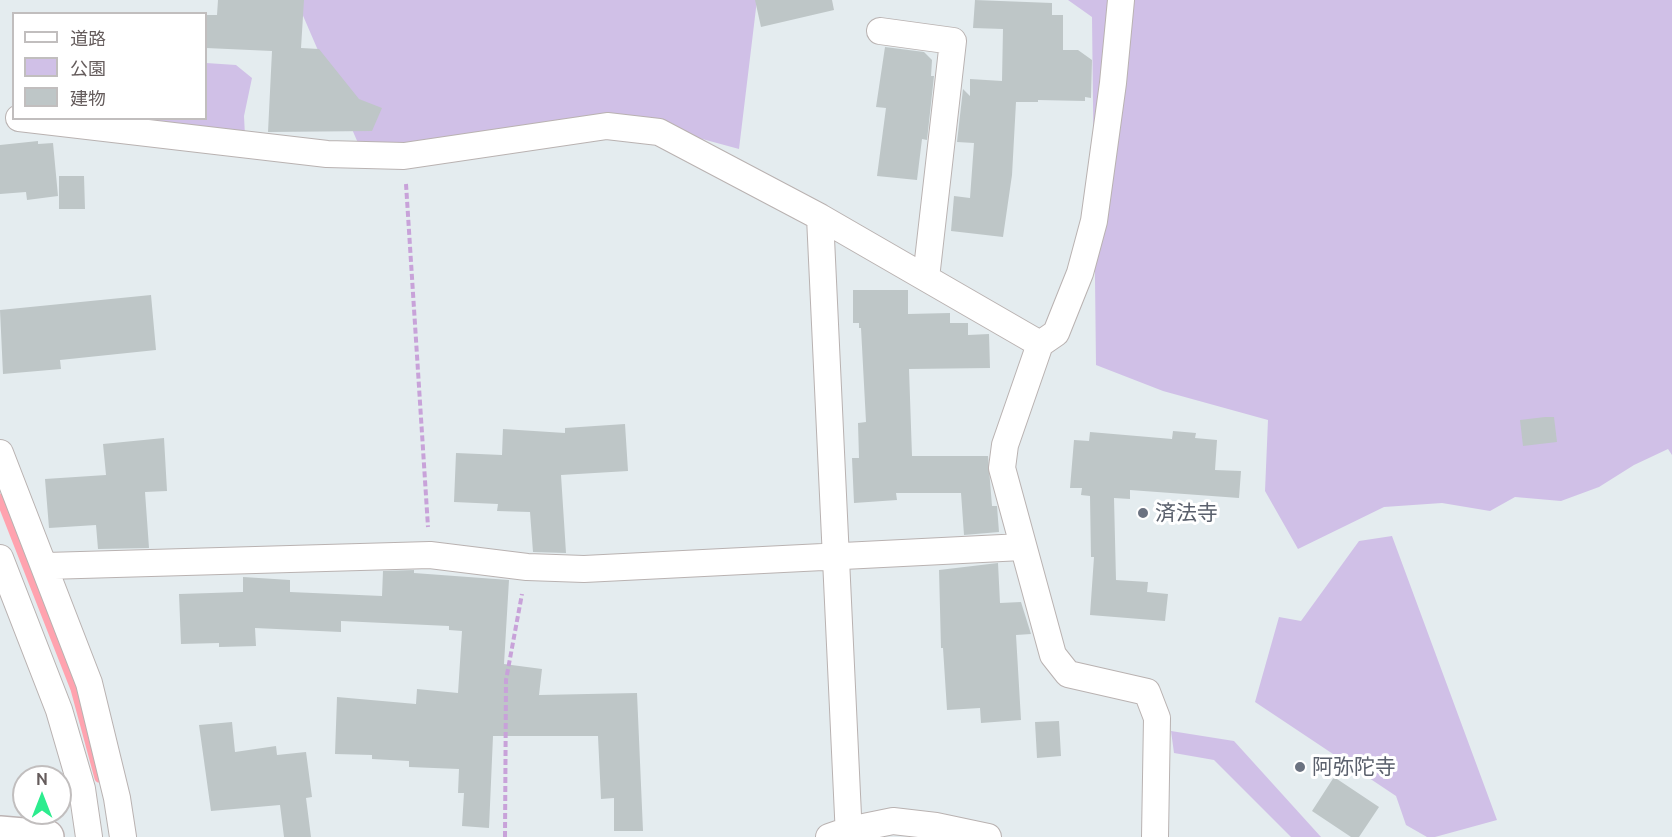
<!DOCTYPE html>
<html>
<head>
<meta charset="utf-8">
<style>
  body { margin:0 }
  #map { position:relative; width:1672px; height:837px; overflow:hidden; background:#e4ecef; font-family:Ubuntu,"Noto Sans JP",sans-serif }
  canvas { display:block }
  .legend { position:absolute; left:12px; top:12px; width:195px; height:108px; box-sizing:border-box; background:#fff; border:2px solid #c1bebe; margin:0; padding:8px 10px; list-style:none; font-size:18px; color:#655c5c }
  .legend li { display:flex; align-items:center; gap:12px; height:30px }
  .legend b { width:30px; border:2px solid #c1bebe }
  .north { position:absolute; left:12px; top:765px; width:60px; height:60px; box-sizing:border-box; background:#fff; border:2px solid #c1bebe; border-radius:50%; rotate:0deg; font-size:16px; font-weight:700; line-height:24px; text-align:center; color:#655c5c }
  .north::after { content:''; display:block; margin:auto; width:21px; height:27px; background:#2cec8e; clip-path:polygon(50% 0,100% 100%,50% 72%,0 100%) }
</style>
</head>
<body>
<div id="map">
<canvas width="1672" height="837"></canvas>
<ul class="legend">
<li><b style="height:8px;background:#fff"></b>道路</li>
<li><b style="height:16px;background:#d0c0e7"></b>公園</li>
<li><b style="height:16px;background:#bec6c7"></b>建物</li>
</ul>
<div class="north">N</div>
</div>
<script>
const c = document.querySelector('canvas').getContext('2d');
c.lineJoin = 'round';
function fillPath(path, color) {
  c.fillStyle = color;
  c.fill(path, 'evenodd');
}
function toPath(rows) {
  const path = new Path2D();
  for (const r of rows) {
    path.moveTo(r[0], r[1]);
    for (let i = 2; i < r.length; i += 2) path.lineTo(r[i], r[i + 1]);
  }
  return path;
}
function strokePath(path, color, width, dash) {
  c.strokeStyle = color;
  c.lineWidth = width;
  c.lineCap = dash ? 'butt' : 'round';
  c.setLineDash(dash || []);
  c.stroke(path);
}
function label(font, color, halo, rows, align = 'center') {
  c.font = font + ' Ubuntu,"Noto Sans JP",sans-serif';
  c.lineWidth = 6;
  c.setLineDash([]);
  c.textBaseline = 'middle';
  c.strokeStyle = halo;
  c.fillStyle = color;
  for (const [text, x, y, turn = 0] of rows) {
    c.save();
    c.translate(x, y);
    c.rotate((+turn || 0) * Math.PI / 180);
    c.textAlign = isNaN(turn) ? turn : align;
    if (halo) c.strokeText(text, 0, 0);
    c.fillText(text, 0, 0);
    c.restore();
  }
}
fillPath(toPath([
  [218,0,757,0,739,149,636,121,361,150,301,11],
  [1068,0,1672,0,1672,455,1668,449,1634,465,1599,487,1561,501,1515,497,1490,511,1442,503,1384,507,1298,549,1265,491,1268,420,1163,391,1096,365,1092,17],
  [206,63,236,65,252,78,244,116,245,136,147,137,149,119,206,118],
  [1392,536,1497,820,1435,837,1427,837,1406,825,1396,796,1255,702,1279,617,1301,621,1359,541],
  [1171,731,1234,741,1321,837,1291,837,1214,760,1174,753]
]), '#d0c0e7');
strokePath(toPath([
  [0,498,75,689,99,778]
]), '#ffa3af', 9);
fillPath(toPath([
  [218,0,304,0,301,48,319,49,359,99,382,108,372,131,268,132,272,51,206,48,206,15,217,15],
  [755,0,832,0,834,10,761,27],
  [975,0,1052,3,1052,15,1063,15,1063,50,1078,50,1092,60,1091,98,1085,97,1085,101,1038,100,1038,102,1016,102,1012,175,1003,237,951,231,954,196,970,198,974,143,957,142,963,89,970,96,970,79,1002,81,1003,29,973,28],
  [885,47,924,52,932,60,931,76,934,76,927,140,922,139,917,180,877,176,886,108,876,107],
  [38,141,38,144,53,143,58,196,27,200,26,192,0,194,0,145],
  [59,176,84,176,85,209,59,209],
  [853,290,908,290,908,314,950,313,950,323,968,323,968,335,989,334,990,368,909,369,912,456,988,456,992,506,997,506,999,532,964,535,961,493,896,493,897,500,854,503,852,458,859,458,858,423,866,422,861,328,859,328,859,323,853,323],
  [151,295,156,350,60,360,61,369,3,374,0,310],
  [1545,417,1554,417,1557,442,1523,446,1520,420],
  [625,424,628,471,561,475,566,553,533,552,530,512,497,511,498,504,454,502,456,453,502,455,503,429,565,433,565,428],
  [1173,431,1196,433,1195,438,1217,440,1215,470,1241,471,1239,498,1130,490,1130,499,1114,498,1116,580,1148,582,1147,592,1168,594,1165,621,1090,615,1094,557,1091,557,1090,496,1081,495,1082,488,1070,488,1074,440,1089,441,1090,432,1172,439],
  [164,438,167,491,145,492,149,548,98,549,96,525,49,528,45,479,106,475,103,444],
  [998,563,1000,603,1021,602,1031,634,1016,635,1021,720,981,723,980,708,947,710,943,648,941,648,939,570],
  [414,570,414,573,509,580,504,664,542,669,539,695,637,693,643,831,614,831,614,798,601,799,598,736,493,736,489,828,462,826,464,793,458,793,459,769,409,767,409,761,372,759,372,755,335,754,337,697,416,704,417,689,458,693,462,631,449,630,449,626,341,621,341,632,255,628,256,646,219,647,219,643,181,644,179,594,243,592,243,577,290,580,290,592,382,596,383,571],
  [1059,721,1061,756,1037,758,1035,722],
  [232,722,235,752,276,746,277,755,306,752,312,797,306,798,311,837,284,837,280,805,211,811,199,725],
  [1334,777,1379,807,1359,837,1351,837,1312,811]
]), '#bec6c7');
const minor = toPath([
  [1121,0,1113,83,1094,221,1080,273,1056,333,1040,344,1005,445,1002,468,1053,655,1068,674,1147,692,1157,718,1155,837],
  [880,31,953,41,926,278],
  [19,118,327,154,404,156,607,126,659,132,820,217,1040,344],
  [820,217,849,837],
  [0,453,89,683,117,798,123,837],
  [0,558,59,710,82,789,89,837],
  [46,566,430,555,527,567,584,569,1022,547],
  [829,837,849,830,893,821,936,826,988,837]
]);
const secondary = toPath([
  [0,833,47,837]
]);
strokePath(minor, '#b9b2b1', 28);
strokePath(secondary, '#bcb3b3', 36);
strokePath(toPath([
  [406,184,428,527],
  [505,837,506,680,522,594]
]), '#c8a2d9', 4, [6, 3]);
strokePath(minor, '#fff', 26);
strokePath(secondary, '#fff', 33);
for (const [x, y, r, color] of [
  [1143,513,6,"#6b7280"],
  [1300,767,6,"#6b7280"]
]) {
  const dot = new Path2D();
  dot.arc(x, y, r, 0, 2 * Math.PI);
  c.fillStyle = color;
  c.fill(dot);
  strokePath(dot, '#fff', 2);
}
label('21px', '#5b616d', '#fff', [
  ["済法寺",1155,513],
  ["阿弥陀寺",1312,767]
], 'left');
</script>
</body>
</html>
